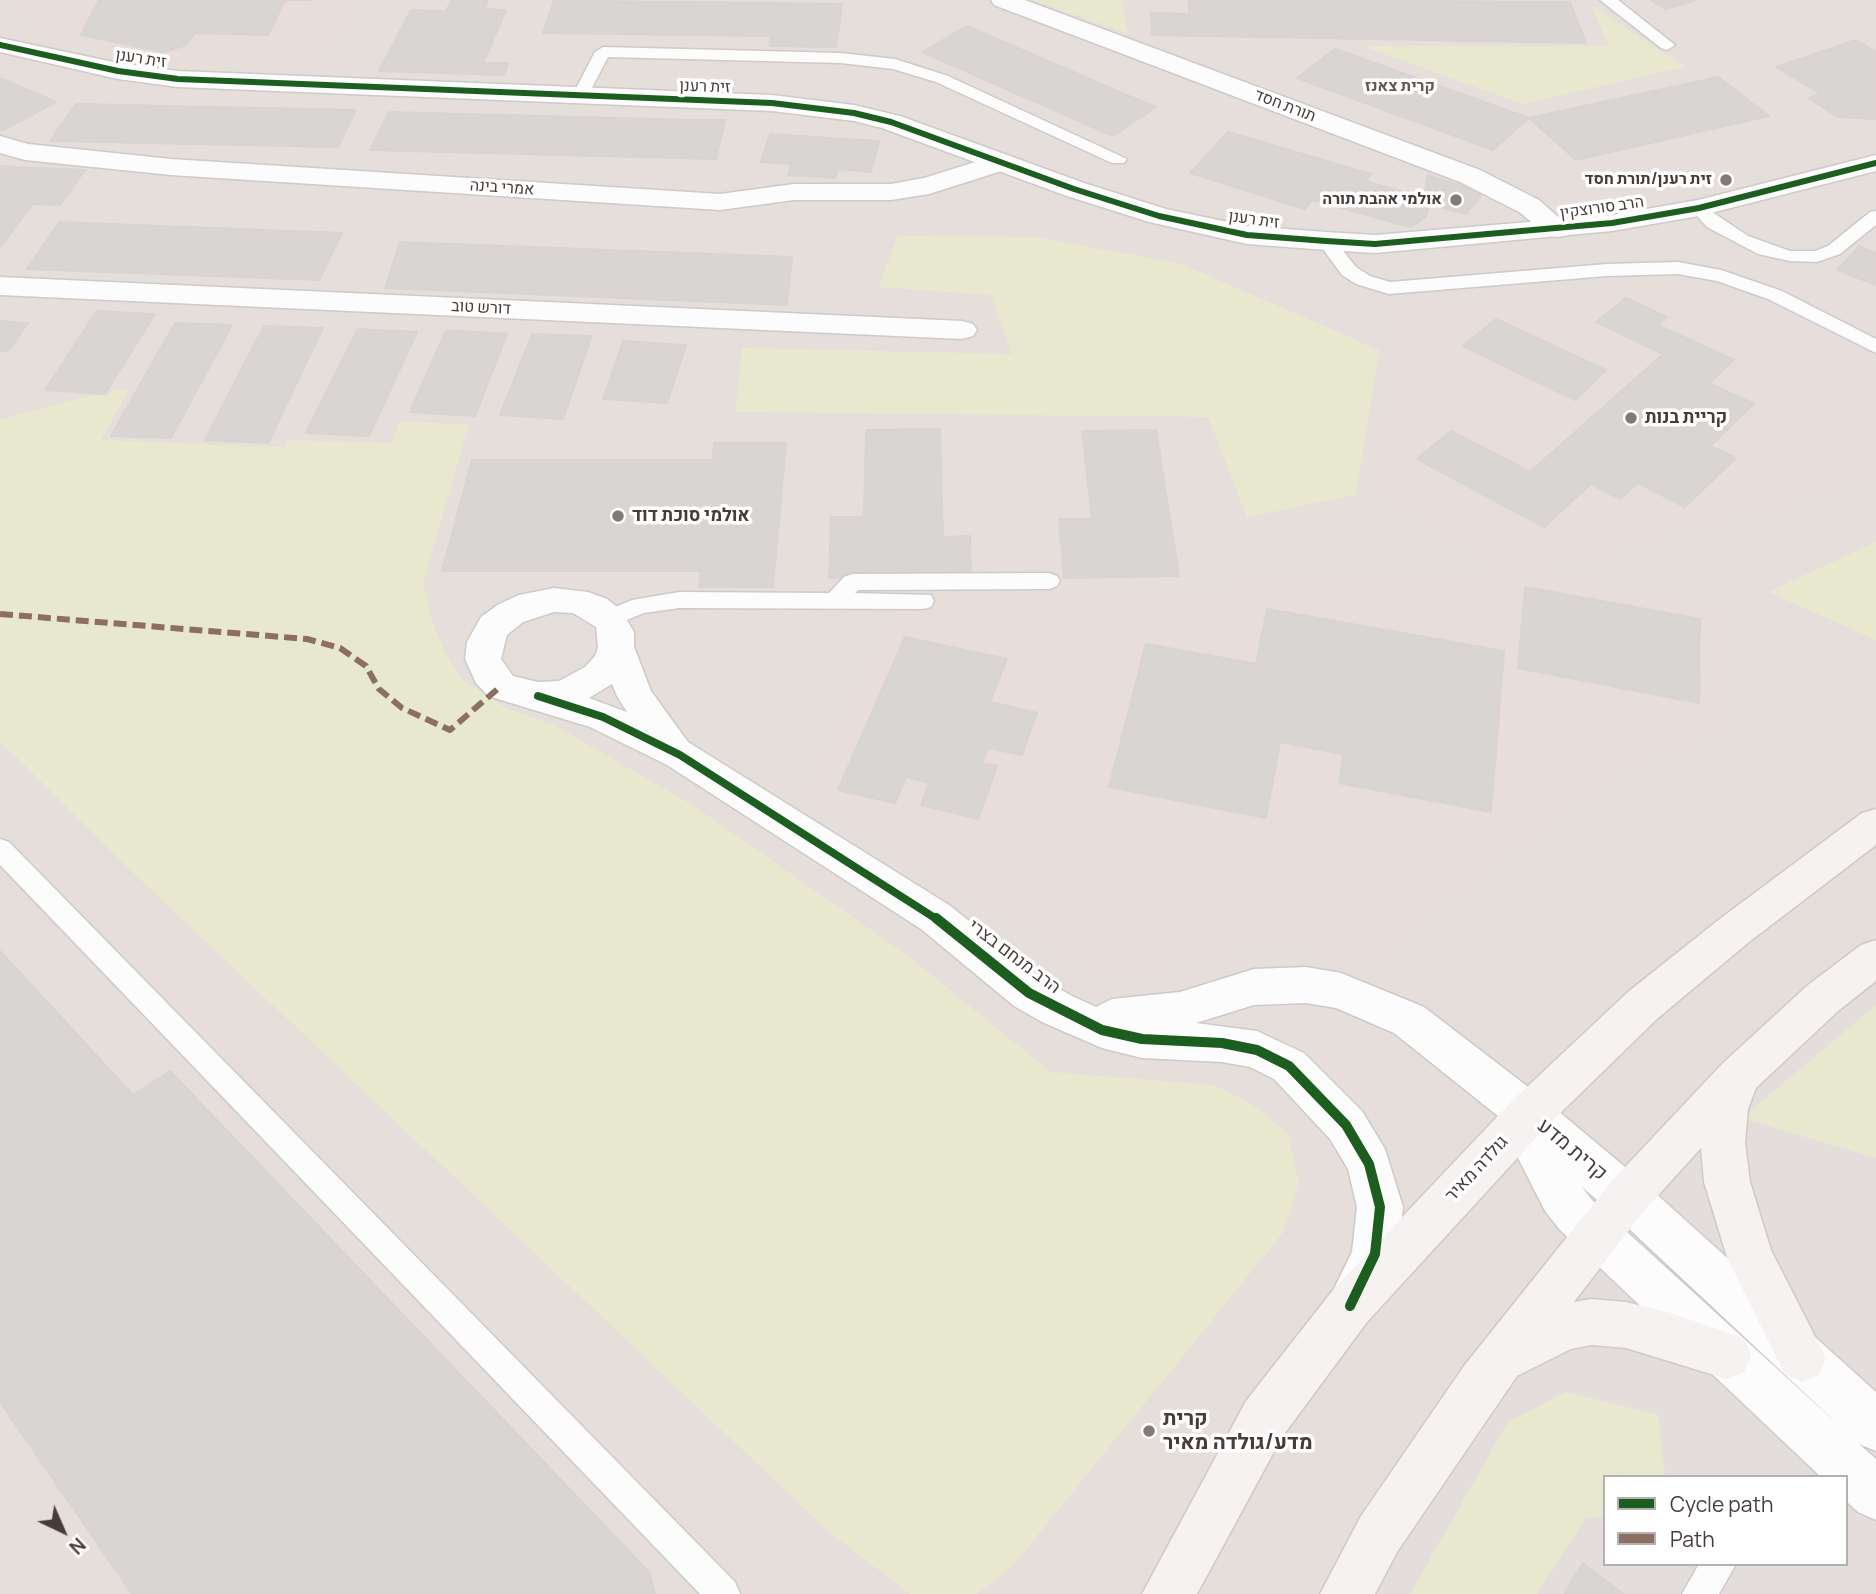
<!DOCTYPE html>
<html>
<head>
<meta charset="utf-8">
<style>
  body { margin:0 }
  #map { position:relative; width:1876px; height:1594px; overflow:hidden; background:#f1eeec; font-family:Manrope,sans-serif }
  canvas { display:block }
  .legend { position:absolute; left:1603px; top:1475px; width:245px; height:91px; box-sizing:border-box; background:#fff; border:2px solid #b5b1b0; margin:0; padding:9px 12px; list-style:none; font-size:21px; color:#473c39 }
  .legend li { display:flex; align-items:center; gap:14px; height:35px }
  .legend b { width:35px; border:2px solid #b5b1b0 }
  .north { position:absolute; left:28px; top:1496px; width:70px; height:70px; -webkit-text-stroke:5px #fff; paint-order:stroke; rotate:136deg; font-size:19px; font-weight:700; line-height:28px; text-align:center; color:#473c39 }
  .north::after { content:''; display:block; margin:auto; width:24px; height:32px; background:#473c39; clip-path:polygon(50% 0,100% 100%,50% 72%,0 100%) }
</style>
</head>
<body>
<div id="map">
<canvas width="1876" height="1594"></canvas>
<ul class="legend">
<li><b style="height:9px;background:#1b5e20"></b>Cycle path</li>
<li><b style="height:9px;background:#8d6e63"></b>Path</li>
</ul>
<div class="north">N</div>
</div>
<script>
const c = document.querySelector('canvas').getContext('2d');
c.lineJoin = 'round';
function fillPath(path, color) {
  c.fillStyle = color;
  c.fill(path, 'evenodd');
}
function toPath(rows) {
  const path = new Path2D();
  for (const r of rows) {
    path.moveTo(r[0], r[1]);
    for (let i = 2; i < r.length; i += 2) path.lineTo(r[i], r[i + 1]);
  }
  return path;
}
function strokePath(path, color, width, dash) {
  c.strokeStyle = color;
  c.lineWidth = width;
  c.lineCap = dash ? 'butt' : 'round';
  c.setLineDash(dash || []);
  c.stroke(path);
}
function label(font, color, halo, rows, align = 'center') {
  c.font = font + ' Manrope,Heebo,sans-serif';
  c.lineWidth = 7;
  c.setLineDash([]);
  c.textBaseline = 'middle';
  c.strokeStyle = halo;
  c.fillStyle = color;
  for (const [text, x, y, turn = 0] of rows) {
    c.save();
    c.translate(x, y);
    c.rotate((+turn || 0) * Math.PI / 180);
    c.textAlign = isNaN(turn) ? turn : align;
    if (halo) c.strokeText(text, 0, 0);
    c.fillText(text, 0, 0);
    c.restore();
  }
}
fillPath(toPath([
  [0,0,1876,0,1876,1594,0,1594],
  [1605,1477,1846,1477,1846,1564,1605,1564]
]), '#e5dedb');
fillPath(toPath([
  [1876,968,1876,1594,1371,1594,1558,1305,1736,1079],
  [1605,1477,1846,1477,1846,1564,1605,1564]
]), '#e3dedc');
fillPath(toPath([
  [16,0,359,0,318,68,183,68,136,63,60,41,23,22],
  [1640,282,1727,290,1855,354,1876,368,1876,478,1556,565,1494,568,1390,501,1372,469,1403,358,1385,309],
  [1578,580,1718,608,1724,725,1608,781,1402,934,1380,964,1298,947,1251,945,1187,960,1151,975,1095,973,1024,926,806,799,900,593]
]), '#e7ddd9');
fillPath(toPath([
  [1032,0,1121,0,1128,33],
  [1590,4,1685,67,1522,104,1363,46,1609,46],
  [898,236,1035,237,1182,264,1379,350,1356,495,1247,517,1208,417,735,412,742,348,1012,354,991,295,878,287],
  [112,390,129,390,101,440,284,447,288,440,391,443,399,422,469,424,423,583,431,618,445,652,463,680,506,708,554,725,694,806,907,955,1051,1072,1213,1085,1251,1103,1288,1133,1299,1183,1282,1234,1012,1567,976,1594,910,1594,831,1534,131,871,0,741,0,420,90,395,108,396],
  [1876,542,1876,640,1768,592],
  [1876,1005,1876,1158,1742,1118],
  [1566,1392,1658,1415,1665,1477,1605,1477,1605,1516,1586,1518,1536,1594,1410,1594,1508,1422]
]), '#e8e8cf');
const building = toPath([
  [99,0,311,0,285,0,268,35,195,33,186,45,164,52,81,35,99,0],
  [452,0,488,1,485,9,506,10,483,63,508,63,504,75,379,71,411,10,446,11,452,0],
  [1188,0,1570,2,1586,43,1152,35,1151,13,1190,14,1188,0],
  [1651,0,1697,0,1665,9,1651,0],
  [554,1,699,2,842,4,836,47,769,46,771,36,543,33,554,1],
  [967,26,1124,94,1156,107,1113,136,922,52,967,26],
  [1856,40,1876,52,1876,119,1838,117,1808,98,1821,94,1776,67,1856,40],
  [1335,49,1529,118,1493,150,1297,78,1335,49],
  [1718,77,1769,116,1576,160,1529,118,1718,77],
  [0,78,56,102,3,130,0,129,0,78],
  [76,104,310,109,356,110,338,147,50,141,76,104],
  [389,112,693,120,725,120,716,159,370,150,389,112],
  [1228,132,1371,174,1365,181,1410,194,1429,205,1426,217,1411,227,1312,200,1305,209,1190,173,1228,132],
  [770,134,829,138,879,141,871,172,838,169,835,178,788,175,791,164,761,162,770,134],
  [0,166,33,168,85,170,60,205,32,204,0,248,0,166],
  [1428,175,1483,193,1466,214,1440,207,1425,191,1428,175],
  [59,222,213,228,342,233,319,280,27,269,59,222],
  [400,242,792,257,787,305,385,288,400,242],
  [1859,246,1876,253,1876,285,1837,270,1859,246],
  [1626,298,1667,317,1658,325,1734,360,1709,383,1754,404,1710,446,1736,458,1685,507,1638,483,1620,499,1591,484,1544,527,1417,459,1451,431,1530,472,1663,354,1596,322,1626,298],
  [97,311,155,314,105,394,45,390,97,311],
  [1496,319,1606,370,1575,400,1463,346,1496,319],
  [1,321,28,323,8,351,0,351,1,321],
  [175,323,232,325,171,438,111,436,175,323],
  [264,326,323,328,268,443,205,440,264,326],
  [358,329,417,332,369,436,306,433,358,329],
  [446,330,507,334,475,416,410,412,446,330],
  [532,334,592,336,563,419,500,415,532,334],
  [623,341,686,345,667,403,603,399,623,341],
  [940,429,943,537,970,536,971,576,829,578,831,517,864,517,866,430,940,429],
  [1156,430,1179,576,1064,578,1059,519,1092,519,1082,431,1156,430],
  [714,443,786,443,773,587,699,587,701,571,442,571,472,460,712,460,714,443],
  [1525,587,1700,619,1699,703,1518,668,1525,587],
  [1267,609,1504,651,1491,812,1339,783,1343,754,1280,742,1266,818,1109,787,1146,644,1256,664,1267,609],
  [905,637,1007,659,990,702,1037,713,1022,755,988,748,982,763,997,766,978,819,921,805,929,783,906,777,895,803,838,790,905,637],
  [0,951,133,1095,170,1071,650,1573,655,1594,132,1594,0,1402,0,951],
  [1583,1563,1623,1594,1564,1594,1583,1563]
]);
fillPath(building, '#d9d5d3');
strokePath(building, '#d9d4d2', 2);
const service = toPath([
  [1600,0,1618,0,1675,45,1667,50,1661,48,1600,0],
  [603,47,841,53,895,59,948,76,1127,159,1124,163,1112,163,936,82,893,69,841,63,608,57,586,99,574,99,572,96,595,52,603,47],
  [1699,203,1748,236,1790,251,1815,251,1828,246,1870,212,1876,211,1876,225,1840,254,1817,262,1790,261,1758,254,1707,227,1690,208,1699,203],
  [1326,236,1332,237,1356,267,1370,276,1390,282,1607,264,1678,262,1721,270,1782,291,1876,339,1876,353,1768,299,1717,281,1678,274,1607,276,1389,294,1356,284,1342,275,1317,241,1326,236],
  [1049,573,1057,576,1060,581,1057,586,1049,589,858,590,855,593,931,595,934,601,931,607,923,609,679,608,644,613,609,627,601,625,598,619,601,613,632,600,679,592,829,593,844,577,852,574,1049,573],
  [0,839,9,842,735,1582,740,1594,700,1594,0,865,0,839],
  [1699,1564,1736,1564,1719,1594,1682,1594,1699,1564]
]);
const minor = toPath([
  [991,0,1025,0,1480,170,1539,200,1572,229,1568,235,1558,237,1548,235,1519,212,1460,182,994,5,991,0],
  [0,136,28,144,171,159,720,194,794,184,891,184,924,178,1001,154,1011,156,1015,162,1011,168,929,194,891,200,794,200,720,210,171,175,25,160,0,153,0,136],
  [0,277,962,321,973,324,977,330,973,336,962,339,0,295,0,277],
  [554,588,588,592,607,599,621,610,634,632,634,647,651,691,688,742,949,905,1044,980,1072,996,1096,1007,1112,999,1180,992,1254,969,1306,967,1341,973,1424,1007,1545,1100,1551,1114,1545,1128,1529,1134,1513,1128,1394,1033,1336,1008,1306,1003,1254,1005,1196,1023,1257,1031,1304,1053,1362,1111,1385,1149,1403,1207,1398,1254,1373,1309,1356,1316,1339,1309,1332,1293,1352,1252,1357,1207,1348,1169,1330,1139,1274,1079,1250,1067,1222,1062,1142,1058,1102,1048,1042,1022,1014,1006,921,929,667,765,590,727,488,696,476,683,465,659,467,642,481,617,499,604,519,595,554,588],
  [554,612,573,613,596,627,598,647,595,656,585,667,559,681,538,682,513,676,501,659,507,635,523,622,554,612],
  [612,684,617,696,627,712,589,698,612,684]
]);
const tertiary = toPath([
  [0,38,118,63,178,71,772,95,854,105,900,116,1084,183,1166,209,1247,226,1326,232,1375,235,1612,215,1698,200,1876,155,1876,171,1699,216,1612,231,1375,253,1326,250,1247,244,1149,222,1064,195,882,128,854,121,772,111,178,87,118,79,0,52,0,38],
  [1529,1094,1545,1100,1643,1182,1876,1392,1876,1451,1859,1444,1876,1459,1876,1520,1858,1512,1846,1501,1846,1477,1821,1477,1560,1230,1545,1211,1518,1158,1507,1114,1513,1100,1529,1094],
  [1582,1187,1611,1212,1842,1428,1592,1200,1582,1187]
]);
const secondary = toPath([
  [1876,809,1876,845,1749,942,1658,1018,1545,1128,1367,1322,1282,1437,1197,1594,1142,1594,1246,1401,1333,1290,1513,1100,1628,992,1721,918,1862,813,1876,809],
  [1876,940,1876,981,1838,1011,1756,1088,1748,1109,1745,1143,1750,1182,1771,1250,1826,1358,1819,1375,1802,1382,1785,1375,1727,1257,1704,1182,1701,1148,1643,1212,1574,1302,1591,1299,1626,1302,1671,1313,1744,1338,1751,1355,1744,1372,1727,1379,1626,1348,1591,1345,1571,1349,1517,1376,1397,1552,1375,1594,1320,1594,1361,1516,1464,1366,1611,1182,1723,1063,1808,985,1861,945,1876,940]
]);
strokePath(service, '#cecac8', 3);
strokePath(minor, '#cecac8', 3);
strokePath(tertiary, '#cecac8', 3);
strokePath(secondary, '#d1c9c6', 3);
fillPath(service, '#fdfcfc');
fillPath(minor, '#fdfcfc');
fillPath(tertiary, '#fdfcfc');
fillPath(secondary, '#f6f2f1');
strokePath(toPath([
  [0,614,307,639,340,648,366,666,379,689,402,708,450,730,501,686]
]), '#8d6e63', 6, [13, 6]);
strokePath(toPath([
  [0,45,118,71,178,79,772,103,854,113,891,122,1074,189,1159,216,1247,235,1326,241,1375,244,1612,223,1699,208,1876,163]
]), '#1b5e20', 6);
strokePath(toPath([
  [538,696,603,717,680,755,938,920]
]), '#1b5e20', 8);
strokePath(toPath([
  [936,918,1029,993,1102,1030,1142,1039,1222,1043,1257,1050,1289,1066,1346,1125,1369,1164,1380,1207,1375,1254,1350,1306]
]), '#1b5e20', 10);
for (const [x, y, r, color] of [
  [1726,180,7,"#827a78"],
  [1456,200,7,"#827a78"],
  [1631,418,7,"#827a78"],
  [618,516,7,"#827a78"],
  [1149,1431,7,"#827a78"]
]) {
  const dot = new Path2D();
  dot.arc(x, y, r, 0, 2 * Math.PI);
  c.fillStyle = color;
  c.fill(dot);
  strokePath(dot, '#fff', 2.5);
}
label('16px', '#473c39', '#fff', [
  ["זית רענן",141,59,9],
  ["זית רענן",705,87,2],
  ["תורת חסד",1285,106,21],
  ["אמרי בינה",502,188,4],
  ["הרב סורוצקין",1602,208,-8],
  ["זית רענן",1254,220,8],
  ["דורש טוב",481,308,3]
]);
label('bold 16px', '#685651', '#fff', [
  ["קרית צאנז",1400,87]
]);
label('bold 16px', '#473c39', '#fff', [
  ["זית רענן/תורת חסד",1712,180],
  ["אולמי אהבת תורה",1442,200]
], 'right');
label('bold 18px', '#473c39', '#fff', [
  ["קריית בנות",1645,418],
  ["אולמי סוכת דוד",632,516]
], 'left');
label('18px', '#473c39', '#fff', [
  ["הרב מנחם בצרי",1014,957,37],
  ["גולדה מאיר",1477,1169,-47]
]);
label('21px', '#473c39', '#fff', [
  ["קרית מדע",1572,1150,40]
]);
label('bold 21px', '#473c39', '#fff', [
  ["קרית",1163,1419],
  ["מדע/גולדה מאיר",1163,1443]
], 'left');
</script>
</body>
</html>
